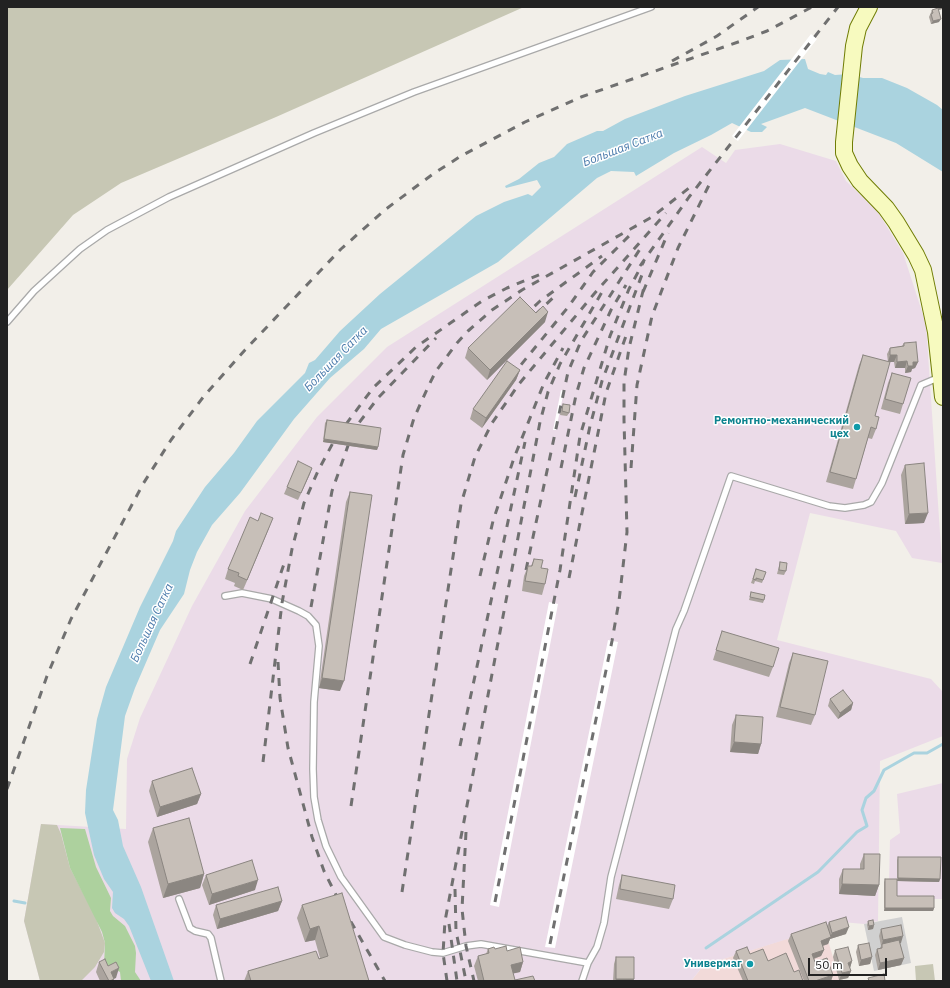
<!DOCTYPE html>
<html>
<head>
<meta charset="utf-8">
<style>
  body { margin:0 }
  #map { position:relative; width:950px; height:988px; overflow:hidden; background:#f2efe9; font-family:"IBM Plex Sans",sans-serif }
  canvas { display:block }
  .frame { position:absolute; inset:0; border:8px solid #222; pointer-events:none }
  .scale { position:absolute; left:808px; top:958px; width:79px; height:18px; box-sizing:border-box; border:2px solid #222; border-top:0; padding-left:5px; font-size:12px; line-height:14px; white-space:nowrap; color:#222; -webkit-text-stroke:3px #fff; paint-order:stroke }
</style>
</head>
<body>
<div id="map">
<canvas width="950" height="988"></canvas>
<div class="frame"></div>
<div class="scale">50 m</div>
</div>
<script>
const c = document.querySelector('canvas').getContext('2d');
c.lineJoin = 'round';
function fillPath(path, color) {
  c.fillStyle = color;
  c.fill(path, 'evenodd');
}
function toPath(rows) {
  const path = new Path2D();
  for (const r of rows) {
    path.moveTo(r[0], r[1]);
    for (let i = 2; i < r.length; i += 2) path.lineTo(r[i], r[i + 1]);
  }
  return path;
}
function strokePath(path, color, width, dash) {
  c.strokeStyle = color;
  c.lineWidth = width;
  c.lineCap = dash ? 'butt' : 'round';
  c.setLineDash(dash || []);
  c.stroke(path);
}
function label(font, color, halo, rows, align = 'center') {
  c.font = font + ' "IBM Plex Sans",sans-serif';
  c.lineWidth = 3;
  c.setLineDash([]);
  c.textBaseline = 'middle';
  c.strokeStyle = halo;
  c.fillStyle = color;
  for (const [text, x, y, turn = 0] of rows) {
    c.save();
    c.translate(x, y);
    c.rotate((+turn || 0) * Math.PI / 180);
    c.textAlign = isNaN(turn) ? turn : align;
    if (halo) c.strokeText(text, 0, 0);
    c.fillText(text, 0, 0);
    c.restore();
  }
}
fillPath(toPath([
  [824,927,840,981,691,981,704,965]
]), '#f2dad9');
fillPath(toPath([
  [780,144,836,161,846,181,878,212,903,253,926,324,942,563,912,558,896,531,810,513,777,640,931,679,942,691,943,736,880,761,878,921,864,924,842,922,704,965,691,981,40,981,24,921,41,824,126,829,127,759,140,718,192,606,245,511,317,417,387,347,702,147,726,163,735,150],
  [943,783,943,899,933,899,933,911,884,911,884,882,889,882,890,840,900,833,897,794]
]), '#ebdbe8');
fillPath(toPath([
  [902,917,911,963,874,971,864,924]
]), '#d0d0d0');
fillPath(toPath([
  [7,7,524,7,276,117,121,183,73,215,7,290],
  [41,824,57,825,61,834,70,868,95,916,105,943,104,952,95,967,81,981,40,981,24,921],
  [933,964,935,981,916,981,915,966]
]), '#c7c7b4');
fillPath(toPath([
  [60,828,85,829,96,867,111,898,110,911,113,916,125,926,135,946,136,953,135,972,141,981,121,981,120,972,113,968,104,966,105,943,102,932,70,868]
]), '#add19e');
fillPath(toPath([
  [805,59,808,69,820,74,826,75,828,72,835,75,849,74,863,78,882,78,907,88,937,105,943,110,943,172,896,143,805,108,761,124,767,127,762,132,751,132,732,123,711,135,674,153,636,176,634,172,611,171,597,178,498,262,381,329,364,349,330,378,294,419,240,493,212,525,197,552,190,570,184,594,160,630,135,688,125,716,113,810,118,820,123,846,141,887,174,981,151,981,129,926,124,919,115,913,112,908,113,892,104,879,94,855,85,813,86,790,97,719,106,687,140,607,173,541,176,531,205,487,234,453,257,421,305,373,309,363,315,360,340,331,380,294,476,216,504,202,528,194,532,196,541,187,537,180,506,188,505,186,519,179,539,163,554,157,567,144,597,131,603,131,625,119,685,96,764,71,780,60]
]), '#aad3df');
fillPath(toPath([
  [811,34,817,39,738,141,735,139,732,136],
  [561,390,564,391,556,430,553,430],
  [549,602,558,604,499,907,490,905],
  [608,640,618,642,555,948,545,947]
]), '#fff');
strokePath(toPath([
  [14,901,25,903],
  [706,948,818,872,857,832,867,826,862,810,866,798,874,791,884,770,914,753,927,753,943,744]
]), '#aad3df', 3);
const lane = toPath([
  [7,322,34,291,80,249,107,230,169,197,314,133,414,92,651,7],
  [225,596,242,593,272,599,299,611,308,616,316,625,319,646,314,702,313,769,314,797,318,820,326,846,341,877,384,937,405,945,432,952,443,953,466,946,481,944,588,963,597,947,604,923,611,877,676,629,684,611,731,476,829,506,845,508,864,505,871,502,882,483,921,385,940,377],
  [179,899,190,928,195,931,208,934,211,938,221,981],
  [582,981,588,963]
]);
const secondary = toPath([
  [869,7,858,28,854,46,844,142,844,153,850,166,860,181,886,208,896,222,916,255,923,270,936,332,943,397]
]);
strokePath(lane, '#a9a9a9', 8);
strokePath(secondary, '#707d05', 18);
strokePath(lane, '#fff', 5.5);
strokePath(secondary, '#f7fabf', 16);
strokePath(toPath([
  [672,61,717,36,758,7],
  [640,266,689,197,838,7],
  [643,292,668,233],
  [535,315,557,294],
  [523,317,540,301,602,256],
  [511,377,569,306,593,272,629,236],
  [561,468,576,395,584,368,611,310,626,285],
  [631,468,637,385,652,316,678,248,712,179],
  [575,497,590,426,602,381,643,272],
  [526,570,568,372,581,341,640,249],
  [480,576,493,521,514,458,544,383,563,348],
  [569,578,606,393,627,333],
  [311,607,332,491,350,440,358,424,378,398,436,338],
  [278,662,280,698,288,748,312,837,324,871,339,901,385,981],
  [250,664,286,558],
  [460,746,525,442],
  [263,762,282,603,292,549,304,503,318,471,335,439,373,388,416,347,482,301,507,288,541,274],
  [7,789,47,676,71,619,143,484,171,440,204,396,245,350,341,249,386,209,433,174,461,156,525,122,581,97,741,41,767,31,812,7],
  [351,806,403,455,414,418,429,385,436,371,457,343,468,331,492,310,522,290,652,217,689,188],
  [466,832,462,909,466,946,474,981],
  [455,889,456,931,466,981],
  [402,892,461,504,475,457,492,423,519,384,594,294,666,213],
  [495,902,560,570,580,436,610,336,629,289,644,261],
  [449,924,457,981],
  [550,944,612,641,619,601,627,532,624,420,624,382,629,348,644,287],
  [447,981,443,953,445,921,540,422,548,392,560,364,602,292]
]), '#707070', 3, [8, 8]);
fillPath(toPath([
  [937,7,943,7,943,13,942,9,938,10,939,22,931,24,929,17,932,10,938,8],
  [545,322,487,380,465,358,468,348],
  [904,343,918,362,915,368,912,369,911,372,905,373,905,368,895,368,894,362,889,362,875,416,876,429,872,439,868,438,856,479,853,489,826,482,859,365,863,355,888,362,887,354,890,348,902,346],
  [520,370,516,380,482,428,470,419,473,409],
  [892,373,903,404,900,414,881,409,888,383],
  [563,404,569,413,567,416,560,415],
  [327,420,378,447,377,450,323,442,325,423],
  [905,465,924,523,905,524,901,475],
  [312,468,298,500,284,494,287,487],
  [350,492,340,691,319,688,346,502],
  [269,528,243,590,234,586,235,583,225,579,228,569],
  [534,559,545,584,542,595,522,591,524,576,528,566,531,566],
  [780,562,786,571,784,575,777,574],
  [756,569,766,572,762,583,755,581,754,584,751,583],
  [751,592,764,600,763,603,749,600],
  [722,631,773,667,769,677,713,660],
  [793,653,815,715,811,725,776,717,789,663],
  [830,699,853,703,851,710,838,719,828,706],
  [736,715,761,744,758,754,730,752,732,725],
  [152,781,201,794,197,804,157,817,149,791],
  [153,828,204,874,200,888,163,898,148,842],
  [864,854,879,885,875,896,839,894,839,879,843,869,860,869,860,864],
  [898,857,940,879,939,882,897,881,897,896,934,908,933,911,884,911,884,882,885,879,897,879,897,860],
  [206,875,255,890,209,905,202,885],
  [622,875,673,899,669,909,616,899,619,885],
  [282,901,278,911,217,929,213,915,216,905],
  [302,905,369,981,244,981,248,971,320,958,315,940,305,942,297,918],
  [868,921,874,925,873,929,868,930,867,925],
  [829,922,846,934,830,939,828,944,823,946,824,950,821,956,814,959,815,962,833,975,831,981,804,981,788,941,791,934,827,926],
  [881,929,901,943,900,943,904,958,901,965,878,970,875,955,877,949,880,948,881,946,879,936],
  [858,945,872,957,870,964,859,966,856,952],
  [488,949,507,951,523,962,520,972,513,973,515,980,535,981,478,981,474,966,478,956,486,954],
  [835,950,852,961,850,968,851,971,848,978,839,980,833,957],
  [736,951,750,954,768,961,794,972,803,981,743,981,733,958],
  [616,957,634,979,633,981,613,981,614,964],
  [99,962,108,966,116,978,114,978,113,981,100,981,96,972]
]), '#aba49e');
fillPath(toPath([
  [939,7,943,7,942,9,938,10],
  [941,19,939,22,931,24,933,21],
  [548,312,545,322,487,380,490,370],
  [890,355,897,355,894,362,888,362],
  [907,361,905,368,895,368,897,362],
  [913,362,918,362,915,368,912,369,911,372,905,373,908,366],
  [520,370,516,380,482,428,486,418],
  [324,439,378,447,377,450,323,442],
  [312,468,310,474,298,500,301,493],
  [928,513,924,523,905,524,909,514],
  [273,518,269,528,243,590,247,580],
  [322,678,344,681,340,691,319,688],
  [853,703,851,710,838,719,840,713],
  [734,742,761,744,758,754,730,752],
  [201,794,197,804,157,817,160,807],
  [204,874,200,888,163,898,168,884],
  [898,878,940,879,939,882,897,881],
  [258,880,255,890,209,905,212,894],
  [842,884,879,885,875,896,839,894],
  [282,901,278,911,217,929,220,919],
  [885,908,934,908,933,911,884,911],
  [874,925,873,929,868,930,869,926],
  [319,926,315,940,305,942,310,929],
  [849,927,846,934,830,939,828,944,818,947,821,941,830,937,832,933],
  [903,936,901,943,882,946,882,944,883,940],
  [824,950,821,956,809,960,812,954],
  [872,957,870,964,859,966,861,960],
  [904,958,901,965,878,970,880,963],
  [852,961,850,968,848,963],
  [523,962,520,972,507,975,511,965],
  [119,968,116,978,109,981,111,972],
  [851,971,848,978,839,980,842,973],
  [833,975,831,981,815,981],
  [616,979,634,979,633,981,615,981]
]), '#8b8681');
const building = toPath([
  [938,8,941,19,933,21,931,14,933,13,932,10,938,8],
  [520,297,536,313,543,306,548,312,490,370,468,348,520,297],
  [916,342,918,362,913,362,913,366,908,366,907,361,897,362,897,355,890,355,890,348,904,346,904,343,916,342],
  [863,355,890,362,875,416,879,417,876,429,871,427,856,479,830,472,863,355],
  [507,361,520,370,486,418,473,409,507,361],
  [892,373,911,378,903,404,885,399,892,373],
  [563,404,570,405,569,413,562,411,563,404],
  [327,420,381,428,378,447,324,439,327,420],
  [298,461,312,468,301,493,287,487,298,461],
  [924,463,928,513,909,514,905,465,924,463],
  [350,492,372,495,344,681,322,678,350,492],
  [261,513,273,518,247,580,238,576,239,573,228,569,250,517,258,521,261,513],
  [534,559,543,560,541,568,548,569,545,584,525,581,528,566,532,566,534,559],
  [780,562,787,563,786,571,779,570,780,562],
  [756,569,766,572,763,580,756,578,756,580,753,579,756,569],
  [751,592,765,595,764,600,750,597,751,592],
  [722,631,779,648,773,667,716,650,722,631],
  [793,653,828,661,815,715,780,707,793,653],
  [843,690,853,703,840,713,830,699,843,690],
  [736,715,763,717,761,744,734,742,736,715],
  [192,768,201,794,160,807,152,781,192,768],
  [189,818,204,874,168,884,153,828,189,818],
  [864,854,880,854,879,885,842,884,843,869,864,869,864,854],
  [898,857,941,857,940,879,898,878,898,857],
  [252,860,258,880,212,894,206,875,252,860],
  [622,875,675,885,673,899,620,889,622,875],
  [885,879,897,879,897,896,934,896,934,908,885,908,885,879],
  [278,887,282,901,220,919,216,905,278,887],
  [342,893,369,981,251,981,248,971,316,951,319,959,328,956,319,926,310,929,302,905,342,893],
  [846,917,849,927,832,933,829,922,846,917],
  [873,920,874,925,869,926,868,921,873,920],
  [826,922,831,937,821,941,824,950,812,954,815,962,827,958,833,975,815,981,809,981,791,934,826,922],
  [901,925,903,936,883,940,881,929,901,925],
  [899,940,904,958,880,963,877,949,882,948,882,944,899,940],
  [869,943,872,957,861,960,858,945,869,943],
  [506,946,507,951,520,947,523,962,511,965,515,980,533,976,535,981,484,981,478,956,489,953,488,949,494,947,495,949,506,946],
  [747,947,750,954,763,949,768,961,786,953,794,972,799,970,803,981,748,981,736,951,747,947],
  [848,947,852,961,848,963,851,971,842,973,835,950,848,947],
  [616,957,634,957,634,979,616,979,616,957],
  [105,959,108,966,116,962,119,968,111,972,114,979,110,981,109,981,99,962,105,959],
  [884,974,885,981,869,981,868,978,884,974]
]);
fillPath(building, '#c7bfb8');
strokePath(building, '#8b8681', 1);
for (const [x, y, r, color] of [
  [857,427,4,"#0f9aa8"],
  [750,964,4,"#0f9aa8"]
]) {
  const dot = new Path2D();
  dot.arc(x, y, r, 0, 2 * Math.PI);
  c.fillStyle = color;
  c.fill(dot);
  strokePath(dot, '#fff', 1.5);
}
label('bold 11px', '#0d838f', '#fff', [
  ["Ремонтно-механический",849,421],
  ["цех",849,434],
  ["Универмаг",742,964]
], 'right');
label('italic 12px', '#4a7aab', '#fff', [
  ["Большая Сатка",623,148,-21],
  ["Большая Сатка",336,359,-46],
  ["Большая Сатка",152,623,-65]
]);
</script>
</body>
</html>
